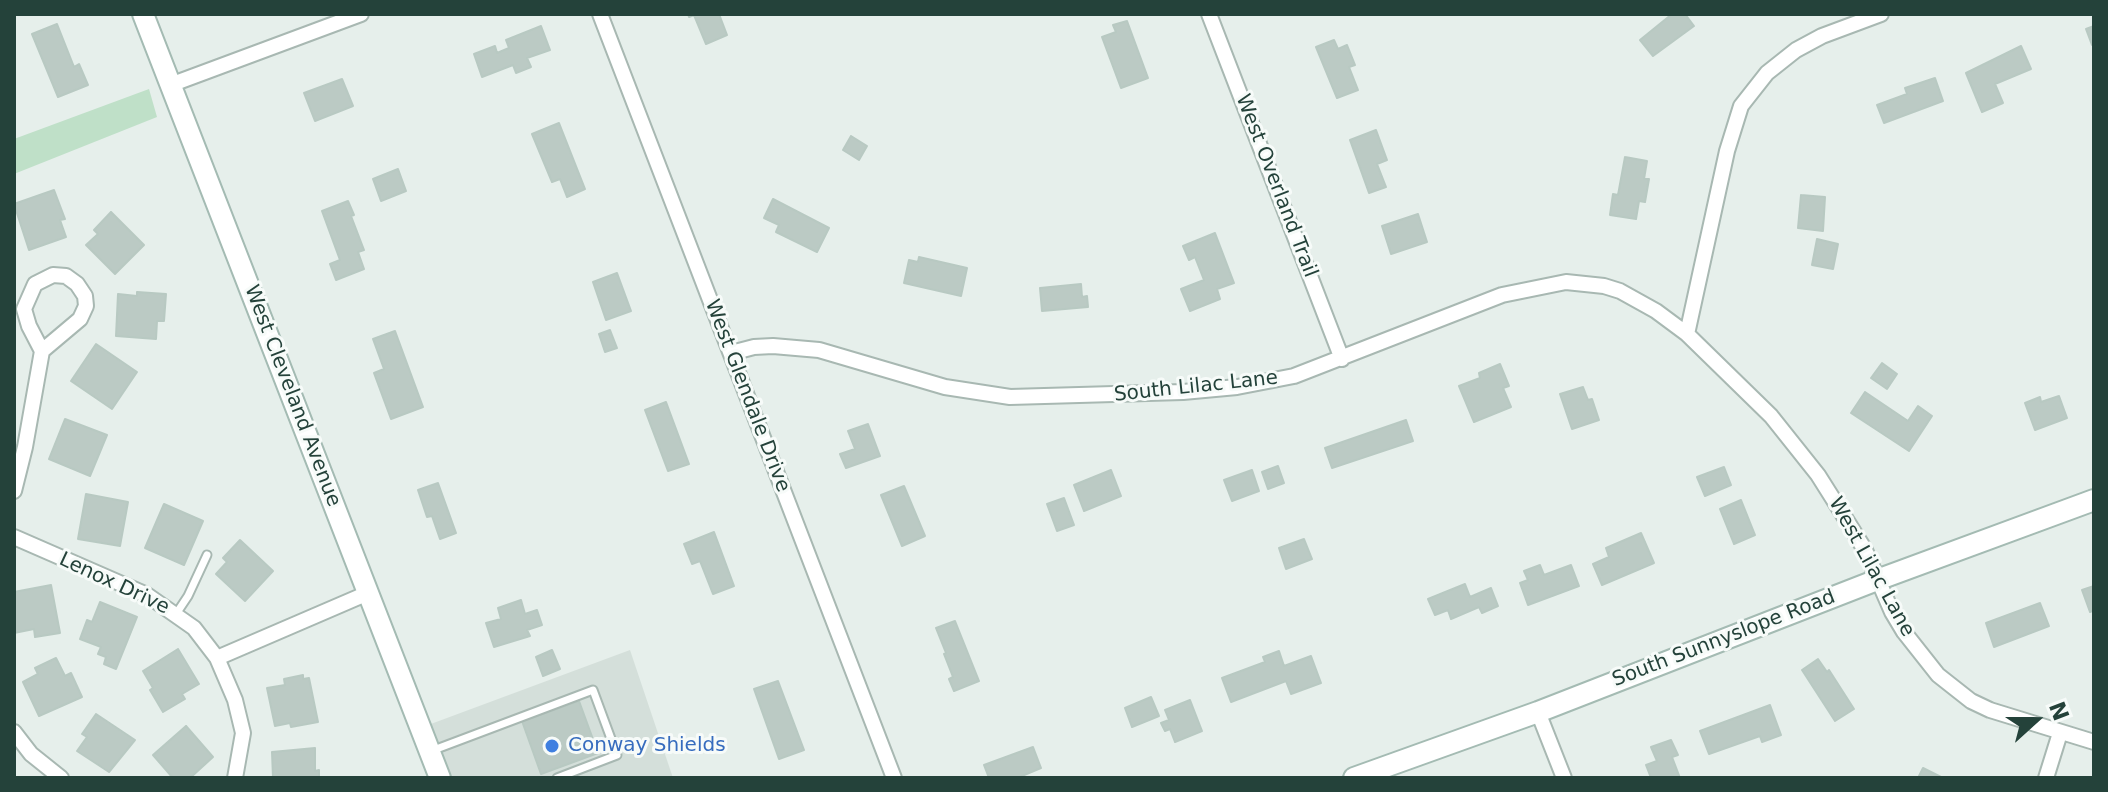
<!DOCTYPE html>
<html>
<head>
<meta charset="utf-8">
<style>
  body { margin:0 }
  #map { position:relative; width:2108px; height:792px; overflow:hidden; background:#e6efeb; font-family:"DejaVu Sans",sans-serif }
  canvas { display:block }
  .frame { position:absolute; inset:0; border:16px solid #24423a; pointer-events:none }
  .north { position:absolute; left:1996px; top:680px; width:80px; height:80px; -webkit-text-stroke:6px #f7fbf9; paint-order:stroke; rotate:69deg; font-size:22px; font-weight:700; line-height:32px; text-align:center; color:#24423a }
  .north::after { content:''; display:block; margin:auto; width:28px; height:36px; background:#24423a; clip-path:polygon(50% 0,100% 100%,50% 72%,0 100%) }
</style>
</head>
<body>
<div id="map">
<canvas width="2108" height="792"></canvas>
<div class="frame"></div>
<div class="north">N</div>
</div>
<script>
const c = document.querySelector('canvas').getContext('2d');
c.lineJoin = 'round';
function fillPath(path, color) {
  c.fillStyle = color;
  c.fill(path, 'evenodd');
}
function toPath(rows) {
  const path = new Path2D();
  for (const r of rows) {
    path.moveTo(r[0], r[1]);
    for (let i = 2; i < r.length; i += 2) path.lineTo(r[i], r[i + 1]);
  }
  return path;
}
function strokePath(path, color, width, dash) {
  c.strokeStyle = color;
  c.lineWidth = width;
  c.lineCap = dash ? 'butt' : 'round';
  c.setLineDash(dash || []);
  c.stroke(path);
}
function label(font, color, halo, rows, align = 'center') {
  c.font = font + ' "DejaVu Sans",sans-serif';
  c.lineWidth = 6;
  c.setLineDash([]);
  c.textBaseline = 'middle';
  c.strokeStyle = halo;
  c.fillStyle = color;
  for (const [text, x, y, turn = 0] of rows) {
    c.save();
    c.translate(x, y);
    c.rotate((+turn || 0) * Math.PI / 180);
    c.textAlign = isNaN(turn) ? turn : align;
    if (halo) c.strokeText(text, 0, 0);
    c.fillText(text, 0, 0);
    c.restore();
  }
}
fillPath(toPath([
  [630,650,673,778,440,778,420,728]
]), '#d4dfda');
fillPath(toPath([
  [149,89,157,117,14,174,14,139]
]), '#bfe0c8');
const building = toPath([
  [688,14,719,14,727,35,706,44,694,15,689,17,688,14],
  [1672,14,1685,14,1694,26,1653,56,1640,40,1672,14],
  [1127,21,1148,78,1121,88,1102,37,1116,32,1113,25,1127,21],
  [57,24,74,67,79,64,88,85,58,97,32,34,57,24],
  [541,26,550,50,527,58,531,67,516,73,513,65,482,77,474,54,495,46,497,53,509,48,506,40,541,26],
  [2094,26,2094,45,2092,45,2086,29,2094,26],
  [1334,40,1338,49,1347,45,1355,65,1349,67,1358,90,1337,98,1316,47,1334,40],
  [2021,46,2031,69,1995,84,2003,103,1982,112,1966,73,2021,46],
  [1935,78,1943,101,1884,123,1877,105,1907,94,1905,88,1935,78],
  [342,79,353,106,315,121,304,93,342,79],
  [559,123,585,189,567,197,560,179,552,182,532,134,559,123],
  [1376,130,1387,160,1377,164,1386,187,1369,193,1350,140,1376,130],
  [851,136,867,146,859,160,843,150,851,136],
  [1625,157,1647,161,1644,179,1649,179,1645,202,1639,201,1636,219,1610,215,1613,194,1618,195,1625,157],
  [398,169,406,191,381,201,373,179,398,169],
  [54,190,65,219,60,220,66,237,29,250,14,204,54,190],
  [1801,195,1825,197,1823,231,1798,228,1801,195],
  [773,199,829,228,817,252,776,232,779,225,764,218,773,199],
  [348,201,354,215,351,216,364,250,358,252,364,269,336,280,330,264,340,260,322,211,348,201],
  [111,212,144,245,115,274,86,245,98,234,94,230,111,212],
  [1418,214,1427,242,1391,254,1382,226,1418,214],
  [1215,233,1234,283,1217,289,1220,299,1190,311,1181,289,1204,280,1195,257,1189,260,1183,246,1215,233],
  [1817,239,1838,244,1833,269,1812,265,1817,239],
  [919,257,967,268,961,296,904,283,909,260,918,262,919,257],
  [617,273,631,311,606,320,593,282,617,273],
  [1081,284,1082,297,1087,296,1088,307,1042,311,1040,288,1081,284],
  [137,292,166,294,164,321,157,321,156,339,116,336,118,294,137,296,137,292],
  [610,330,617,348,605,352,599,334,610,330],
  [395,331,423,407,391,419,374,373,384,369,373,339,395,331],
  [96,344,137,372,112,409,71,381,96,344],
  [1882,363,1897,374,1887,389,1871,378,1882,363],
  [1500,364,1509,386,1503,388,1511,407,1474,422,1459,386,1480,378,1479,373,1500,364],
  [1583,387,1588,400,1592,399,1599,420,1572,429,1560,394,1583,387],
  [1865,392,1908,421,1918,406,1932,416,1909,451,1851,413,1865,392],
  [2059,396,2067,418,2035,430,2025,403,2040,397,2041,402,2059,396],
  [666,402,689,464,668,471,645,410,666,402],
  [65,419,107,435,90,476,49,459,65,419],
  [1406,420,1413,441,1332,468,1325,448,1406,420],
  [868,424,880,456,846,468,840,454,855,449,848,431,868,424],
  [1278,466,1284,483,1268,489,1262,472,1278,466],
  [1724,467,1731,485,1705,496,1697,477,1724,467],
  [1111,470,1121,496,1084,511,1074,485,1111,470],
  [1252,470,1259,491,1232,501,1224,480,1252,470],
  [438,483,456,533,440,539,432,516,427,517,418,490,438,483],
  [904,486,925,536,902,546,881,495,904,486],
  [86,494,128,502,120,546,78,539,86,494],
  [1064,498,1074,525,1057,531,1047,504,1064,498],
  [1741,500,1755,535,1734,544,1720,509,1741,500],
  [164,504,203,521,184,565,145,548,164,504],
  [714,532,734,586,713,594,700,561,692,564,684,544,714,532],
  [1641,533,1654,563,1602,585,1593,564,1609,557,1606,548,1641,533],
  [1304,539,1312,559,1286,569,1279,548,1304,539],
  [240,540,273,571,245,601,216,574,227,562,223,558,240,540],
  [1540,565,1544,575,1571,565,1579,586,1528,605,1520,583,1528,580,1524,571,1540,565],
  [1465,584,1470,597,1491,588,1498,606,1482,613,1479,607,1451,619,1448,610,1435,615,1428,599,1465,584],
  [51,585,60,633,35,637,34,629,14,633,14,592,51,585],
  [2094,586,2094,610,2090,612,2082,590,2094,586],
  [521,600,525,614,537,610,542,625,527,630,530,636,494,647,486,623,501,619,498,608,521,600],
  [100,602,137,617,116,669,104,664,106,657,98,654,101,647,80,639,87,620,92,622,100,602],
  [2040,603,2049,626,1994,647,1986,623,2040,603],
  [955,621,979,681,954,691,949,679,953,677,944,654,946,653,936,628,955,621],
  [178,649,199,684,182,694,185,699,163,712,150,690,153,688,143,671,178,649],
  [552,650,560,669,543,676,536,657,552,650],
  [1279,651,1284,666,1311,656,1321,683,1291,694,1286,681,1231,702,1222,678,1265,662,1263,657,1279,651],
  [56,658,65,676,71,673,82,697,39,716,23,682,38,674,35,668,56,658],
  [1818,659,1827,672,1829,670,1854,709,1835,721,1802,670,1818,659],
  [303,675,303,679,309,678,318,722,291,727,290,723,275,726,267,688,285,685,284,679,303,675],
  [778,681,804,750,779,759,754,689,778,681],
  [1151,697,1159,716,1132,727,1125,708,1151,697],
  [1190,700,1202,731,1175,742,1170,729,1165,731,1161,723,1169,720,1165,710,1190,700],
  [579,701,598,753,541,774,522,721,579,701],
  [1770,705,1781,735,1762,742,1760,736,1709,754,1700,731,1770,705],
  [96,714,135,740,109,772,77,751,87,737,82,734,96,714],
  [186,726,213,757,190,778,173,778,153,755,186,726],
  [1671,740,1678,755,1672,757,1680,778,1651,778,1646,765,1657,761,1651,747,1671,740],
  [1033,747,1041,768,1017,778,989,778,984,765,1033,747],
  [315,748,315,771,319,770,319,778,273,778,272,752,315,748],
  [1923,768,1943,778,1918,778,1923,768]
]);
fillPath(building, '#bbcac4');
strokePath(building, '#b8c9c2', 2);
const lane = toPath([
  [176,614,188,596,207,555],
  [431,751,593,690,617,755,557,778]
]);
const street = toPath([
  [600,14,894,778],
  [1209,14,1342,359],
  [170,85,361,14],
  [53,275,66,276,77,284,85,296,86,306,80,319,42,351,29,326,24,309,35,284,53,275],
  [1687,334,1727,151,1741,106,1767,73,1796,50,1822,36,1881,14],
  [731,353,754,347,773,346,819,350,945,387,1010,397,1183,392,1237,387,1294,376,1502,295,1566,282,1604,286,1620,291,1656,311,1687,334,1771,416,1818,475,1842,513,1865,550,1892,612,1904,632,1938,675,1971,701,1990,710,2094,742],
  [14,491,25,447,42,351],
  [14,537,147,595,194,628,217,658,235,700,243,733,235,778],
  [217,658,368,593],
  [1538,712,1564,778],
  [14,732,31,754,61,778],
  [2046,778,2060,733]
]);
const secondary = toPath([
  [143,14,440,778],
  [1354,778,1538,712,1877,580,2094,500]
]);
strokePath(lane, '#a8b8b2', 11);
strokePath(street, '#a8b8b2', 18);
strokePath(secondary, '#a4bbb3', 24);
strokePath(lane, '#fff', 7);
strokePath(street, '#fff', 14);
strokePath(secondary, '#fff', 20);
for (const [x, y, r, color] of [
  [552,746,8,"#3f7fe0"]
]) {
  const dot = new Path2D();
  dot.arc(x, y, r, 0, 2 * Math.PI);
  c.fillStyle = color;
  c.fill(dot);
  strokePath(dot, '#f7fbf9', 3);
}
label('20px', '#24423a', '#f7fbf9', [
  ["West Overland Trail",1276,186,69],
  ["South Lilac Lane",1196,387,-6],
  ["West Cleveland Avenue",292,396,69],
  ["West Glendale Drive",747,396,69],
  ["West Lilac Lane",1871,567,61],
  ["Lenox Drive",114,584,25],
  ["South Sunnyslope Road",1724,639,-21]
]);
label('20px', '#366cbe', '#f7fbf9', [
  ["Conway Shields",568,746]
], 'left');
</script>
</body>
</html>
